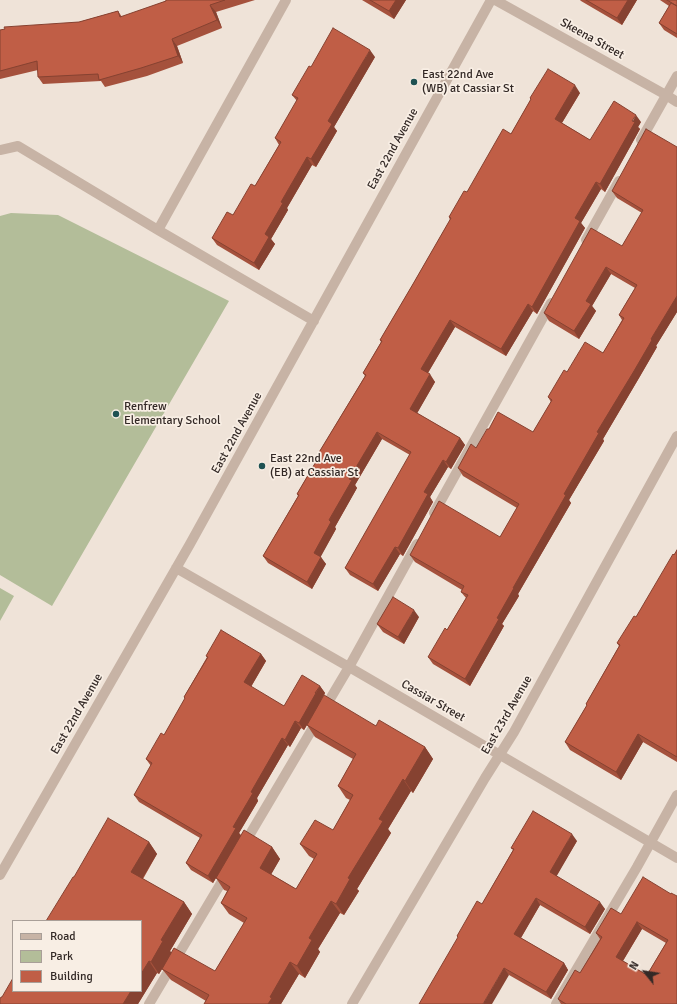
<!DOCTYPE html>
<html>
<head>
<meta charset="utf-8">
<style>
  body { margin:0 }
  #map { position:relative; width:677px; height:1004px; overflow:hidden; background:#efe3d8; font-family:Signika,sans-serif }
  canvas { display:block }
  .legend { position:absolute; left:12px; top:920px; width:130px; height:72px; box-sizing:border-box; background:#f8eee4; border:1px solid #a99f98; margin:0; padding:5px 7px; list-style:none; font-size:12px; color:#332926 }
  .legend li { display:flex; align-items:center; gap:8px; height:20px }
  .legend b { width:20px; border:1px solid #a99f98 }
  .north { position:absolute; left:625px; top:952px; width:40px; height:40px; -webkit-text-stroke:3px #f8eee4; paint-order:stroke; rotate:300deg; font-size:11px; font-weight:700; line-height:16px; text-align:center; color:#332926 }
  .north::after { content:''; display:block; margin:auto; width:14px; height:18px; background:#332926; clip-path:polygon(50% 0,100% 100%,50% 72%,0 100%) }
</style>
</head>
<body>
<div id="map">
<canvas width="677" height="1004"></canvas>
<ul class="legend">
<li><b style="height:5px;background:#c7b3a5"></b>Road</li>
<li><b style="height:11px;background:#b3bd99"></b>Park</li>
<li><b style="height:11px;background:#c05e46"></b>Building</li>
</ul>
<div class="north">N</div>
</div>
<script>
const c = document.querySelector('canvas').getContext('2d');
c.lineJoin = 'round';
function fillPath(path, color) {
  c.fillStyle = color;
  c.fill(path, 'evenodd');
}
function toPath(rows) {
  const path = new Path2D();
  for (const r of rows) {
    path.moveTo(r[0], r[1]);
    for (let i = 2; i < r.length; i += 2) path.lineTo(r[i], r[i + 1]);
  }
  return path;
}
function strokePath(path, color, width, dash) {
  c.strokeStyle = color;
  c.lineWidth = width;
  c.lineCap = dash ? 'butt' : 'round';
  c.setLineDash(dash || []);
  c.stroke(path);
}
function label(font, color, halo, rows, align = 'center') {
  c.font = font + ' Signika,sans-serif';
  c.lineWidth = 3.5;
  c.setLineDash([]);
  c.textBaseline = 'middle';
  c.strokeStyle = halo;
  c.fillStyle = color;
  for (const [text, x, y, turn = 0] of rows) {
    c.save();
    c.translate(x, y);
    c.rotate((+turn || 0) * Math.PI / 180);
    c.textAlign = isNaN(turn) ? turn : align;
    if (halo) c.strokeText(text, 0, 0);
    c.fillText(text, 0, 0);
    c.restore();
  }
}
fillPath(toPath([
  [11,213,58,215,229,301,52,606,0,575,0,216],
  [0,588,14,596,0,621]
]), '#b3bd99');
strokePath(toPath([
  [495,0,666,95,677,102],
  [641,140,677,76],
  [0,150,18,146,158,230,314,321],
  [158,230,286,0],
  [586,240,619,181],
  [434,513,551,303],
  [176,568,349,667,677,858],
  [243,846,349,667,417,544],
  [0,875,190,544,491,0],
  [149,1004,227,873],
  [352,1004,485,778,514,732,677,436],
  [556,1004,637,867,677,795]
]), '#c7b3a5', 10);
fillPath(toPath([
  [166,0,255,0,216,12,222,28,177,46,183,63,147,76,105,87,101,81,43,84,38,77,38,70,0,79,0,30,79,22,118,11,122,17,166,1],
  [362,0,406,0,394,19],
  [580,0,637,0,622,25,581,1],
  [660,0,677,0,677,38,664,30,659,23,669,6],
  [375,57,334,127,337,131,316,167,312,165,287,208,288,210,271,239,275,244,259,270,217,245,212,238,233,215,255,186,279,145,275,138,297,101,292,95,311,67],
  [580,93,562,123,590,140,641,122,638,127,640,129,605,192,601,189,581,223,585,228,537,314,533,311,506,356,455,327,428,373,435,382,417,413,460,438,465,445,451,469,448,467,430,497,433,502,403,556,400,554,378,591,350,575,345,568,410,455,382,439,355,485,357,488,335,527,336,529,320,557,326,564,312,589,268,563,263,556,298,496,297,494,319,456,318,454,365,376,363,373,381,342,380,340,413,284,450,220,449,217,467,192,511,134,531,99,530,98],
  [677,147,677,312,656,346,657,347,639,378,603,439,604,441,569,500,571,503,518,594,519,596,502,624,504,626,470,686,433,664,428,657,447,630,466,598,461,592,462,590,415,562,410,555,500,537,517,508,463,476,458,468,476,448,489,429,533,432,551,402,548,397,567,372,603,353,622,320,619,315,635,288,611,274,592,306,596,311,579,339,549,321,544,313,622,246,642,213,617,198,612,191],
  [677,550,677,762,643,742,621,780,570,750,565,742,587,705,586,704,619,646,617,643,636,617],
  [419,617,404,644,383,632,377,624],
  [261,654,266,661,251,687,284,706,320,686,325,693,321,700,321,701,376,726,425,747,433,759,413,793,411,791,388,829,391,833,357,889,359,891,344,915,340,913,318,949,320,952,305,978,299,974,281,1004,204,1004,206,1001,171,980,162,969,159,974,157,973,138,1004,0,1004,2,997,13,991,74,877,149,842,157,854,143,879,184,902,192,914,170,951,171,953,215,971,244,923,229,914,221,903,227,891,224,890,216,878,213,883,191,870,186,863,200,838,139,802,134,795,151,766,146,759,164,735,185,699,184,697,207,657,206,656],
  [307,725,315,737,353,759,338,786,346,798,350,800,333,830,300,844,309,856,314,859,296,889,271,874,280,859,272,847,241,835,239,833,258,801,257,798,288,745,290,747,301,728,304,730],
  [577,841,556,876,605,909,590,934,540,905,521,938,564,963,568,970,551,999,509,975,458,937,457,936,482,904,513,850,511,848],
  [671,894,677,1004,561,1004,558,999,580,973,600,939,596,933,621,914],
  [642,929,666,943,647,975,623,961]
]), '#a5513c');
fillPath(toPath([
  [396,0,406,0,394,19,389,11],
  [628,0,637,0,622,25,617,18],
  [210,5,216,12,222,28,217,20],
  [172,39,177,46,183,63,178,56],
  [370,50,375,57,334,127,337,131,316,167,311,159,328,121],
  [575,85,580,93,560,126,555,119],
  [636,115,641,122,638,127,640,129,605,192,600,184],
  [307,157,312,165,287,208,288,210,271,239,275,244,259,270,254,263,265,234,281,202],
  [596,182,601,189,581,223,585,228,537,314,532,307,575,218],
  [606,267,611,274,592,306,596,311,579,339,574,331,586,301],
  [677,296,677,312,656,346,657,347,639,378,603,439,604,441,569,500,571,503,518,594,519,596,502,624,504,626,470,686,465,679,497,618,597,432,651,339],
  [528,304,533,311,506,356,501,349],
  [450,320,455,327,426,376,421,369],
  [430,374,435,382,415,417,410,409],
  [377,432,382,439,355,485,357,488,335,527,336,529,319,560,314,553,349,479],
  [460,438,465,445,451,469,446,462],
  [443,460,448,467,430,497,433,502,403,556,398,548,424,492],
  [395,547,400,554,378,591,373,584],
  [321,557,326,564,312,589,307,582],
  [414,610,419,617,404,644,398,637],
  [261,654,266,661,249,690,244,682],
  [320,686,325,693,321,700,321,701,304,730,299,723],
  [295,721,301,728,290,747,285,740],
  [638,734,643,742,621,780,616,772],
  [282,738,288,745,257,798,258,801,239,833,241,836,213,883,208,876,251,792],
  [425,747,433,759,413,793,405,781],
  [403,779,411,791,388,829,391,833,357,889,359,891,344,915,336,904,348,878,379,819],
  [572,834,577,841,555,879,550,872],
  [149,842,157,854,139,884,131,872],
  [272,847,280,859,268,880,260,868],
  [536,898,540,905,519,941,514,934],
  [331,901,340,913,318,949,320,952,305,978,297,966,309,938],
  [184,902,192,914,170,951,172,953,159,974,151,962,161,940],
  [600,902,605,909,590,934,585,927],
  [637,922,642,929,621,964,616,957],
  [149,961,157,973,138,1004,123,1004,131,991,141,991,141,974],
  [290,962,299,974,281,1004,268,1004,270,997],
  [564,963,568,970,551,999,546,992],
  [504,968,509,975,492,1004,483,1004]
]), '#864231');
const building = toPath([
  [166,0,225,0,210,5,217,20,172,39,178,56,141,68,99,80,98,74,38,77,37,61,0,71,0,30,5,29,4,27,79,22,118,11,120,17,166,1,166,0],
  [370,0,396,0,389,11,370,0],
  [586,0,628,0,617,18,586,0],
  [667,0,677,0,677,6,667,0],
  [671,3,677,6,677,34,659,23,671,3],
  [333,28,370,50,328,121,332,124,311,159,307,157,281,202,283,203,265,234,269,237,254,263,212,238,227,212,233,215,251,184,255,186,281,142,275,138,298,98,292,95,309,66,311,67,333,28],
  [548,69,575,85,555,119,590,140,614,101,636,115,632,121,635,122,600,184,596,182,575,218,580,221,532,307,528,304,501,349,450,320,421,369,430,374,410,409,460,438,446,462,443,460,424,492,428,494,398,548,395,547,373,584,345,568,411,452,377,432,349,479,352,480,329,520,331,522,314,553,321,557,307,582,263,556,299,495,297,494,320,455,318,454,366,375,363,373,382,341,380,340,413,284,451,218,449,217,464,191,467,192,503,129,511,134,531,99,530,98,548,69],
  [646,129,677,147,677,296,651,339,652,340,634,371,597,432,599,433,564,494,566,495,513,588,514,588,497,618,499,619,465,679,428,657,445,628,447,630,468,595,461,592,464,586,410,555,439,501,500,537,519,504,458,468,471,444,476,448,487,429,489,429,498,412,533,432,552,400,548,397,564,370,567,372,585,342,603,353,624,318,619,315,637,285,606,267,586,301,591,304,574,331,544,313,591,228,622,246,643,210,612,191,646,129],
  [677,550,677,757,638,734,616,772,565,742,587,705,586,704,620,645,617,643,634,616,636,617,673,554,674,555,677,550],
  [393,597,414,610,398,637,377,624,393,597],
  [221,630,261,654,244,682,284,706,302,675,320,686,315,693,316,693,299,723,295,721,285,740,282,738,251,792,253,793,233,827,236,828,208,876,186,863,202,835,134,795,152,763,146,759,161,733,164,735,185,698,184,697,208,657,206,656,221,630],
  [324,695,376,726,379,720,425,747,405,781,403,779,379,819,383,821,348,878,350,879,336,904,331,901,309,938,312,940,297,966,290,962,270,997,272,998,268,1004,204,1004,209,995,162,969,174,948,215,971,247,918,221,903,230,887,216,878,244,830,272,847,260,868,296,889,317,854,300,844,315,820,333,830,353,795,338,786,356,754,307,725,324,695],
  [533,811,572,834,550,872,600,902,585,927,536,898,514,934,564,963,546,992,504,968,483,1004,419,1004,458,937,457,936,477,901,482,904,514,849,511,848,533,811],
  [108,818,149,842,131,872,184,902,161,940,163,941,151,962,149,961,141,974,141,921,46,921,73,877,74,877,108,818],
  [643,877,671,894,671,893,677,896,677,1004,566,1004,558,999,575,970,580,973,602,937,596,933,611,908,621,914,643,877],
  [637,922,668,940,647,975,616,957,637,922],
  [13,978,13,991,131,991,123,1004,0,1004,0,999,1,997,2,997,13,978]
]);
fillPath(building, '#c05e46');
strokePath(building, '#864231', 1);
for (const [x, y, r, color] of [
  [414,82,4,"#1e5152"],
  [116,414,4,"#1e5152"],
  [262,466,4,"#1e5152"]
]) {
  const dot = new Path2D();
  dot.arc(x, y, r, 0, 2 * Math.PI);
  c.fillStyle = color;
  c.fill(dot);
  strokePath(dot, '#f8eee4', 1.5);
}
label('12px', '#332926', '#f8eee4', [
  ["Skeena Street",592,39,29],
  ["East 22nd Avenue",393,149,-61],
  ["East 22nd Avenue",237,433,-61],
  ["Cassiar Street",433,701,30],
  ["East 22nd Avenue",77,714,-60],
  ["East 23rd Avenue",507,715,-60]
]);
label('12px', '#332926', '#f8eee4', [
  ["East 22nd Ave",422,75],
  ["(WB) at Cassiar St",422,89],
  ["Renfrew",124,407],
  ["Elementary School",124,421],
  ["East 22nd Ave",270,459],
  ["(EB) at Cassiar St",270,473]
], 'left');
</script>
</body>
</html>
